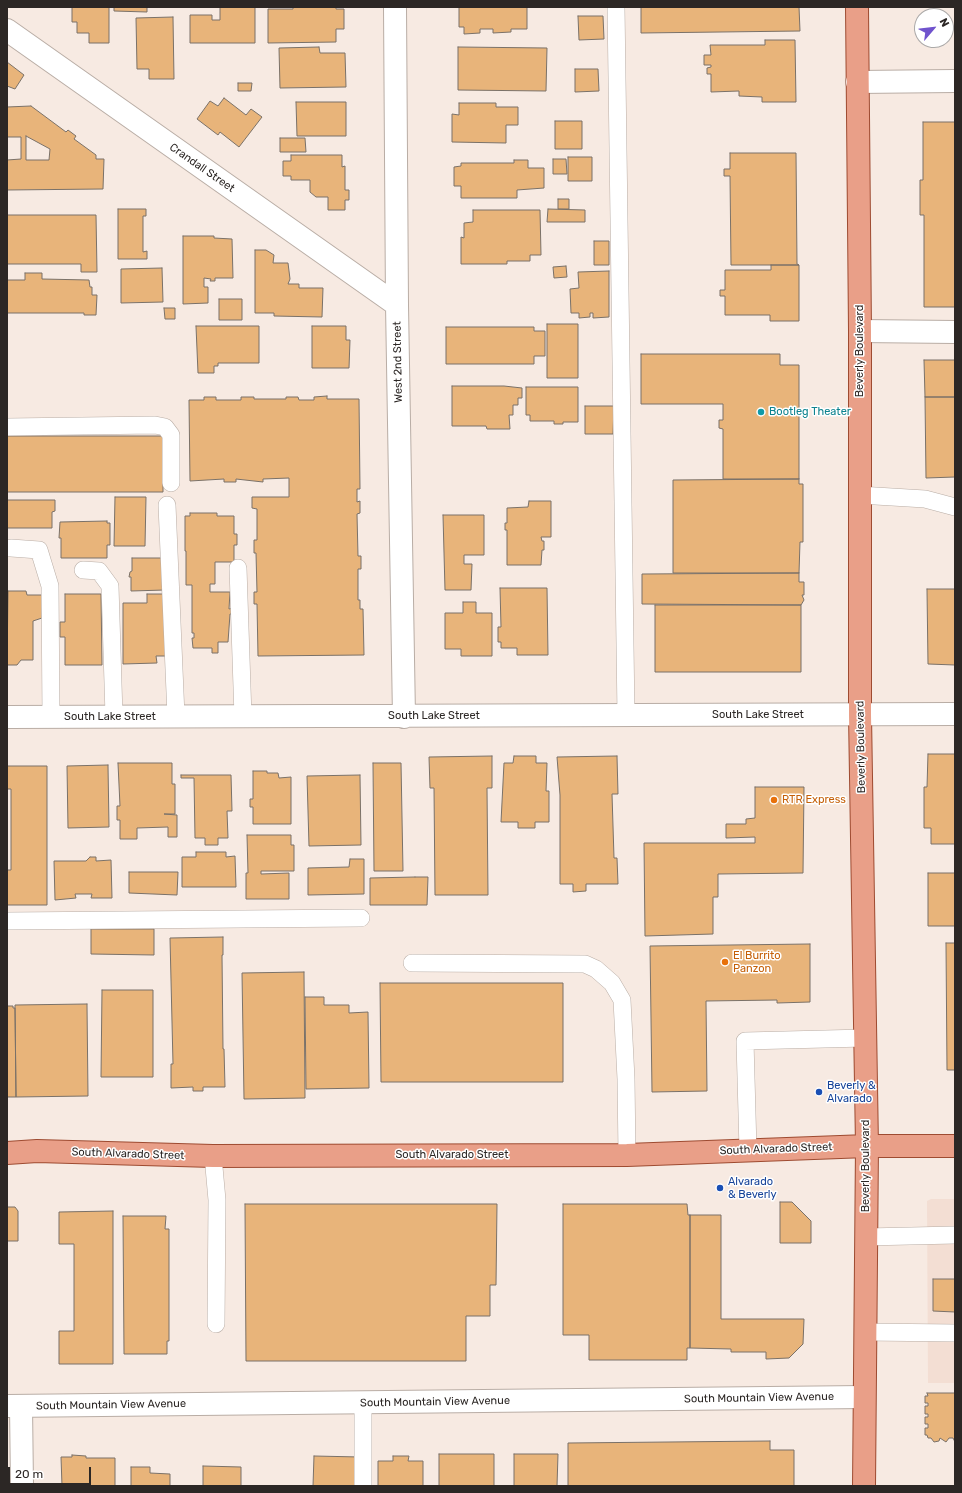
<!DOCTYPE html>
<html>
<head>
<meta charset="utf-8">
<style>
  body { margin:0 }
  #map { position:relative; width:962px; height:1493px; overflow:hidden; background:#f7eae2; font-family:Rubik,sans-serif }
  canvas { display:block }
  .frame { position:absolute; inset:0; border:8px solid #2c2725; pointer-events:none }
  .north { position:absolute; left:914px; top:8px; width:40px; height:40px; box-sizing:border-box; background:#fff; border:1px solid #aba9a8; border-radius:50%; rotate:62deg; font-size:11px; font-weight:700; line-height:16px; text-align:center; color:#2c2725 }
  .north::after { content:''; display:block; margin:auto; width:14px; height:18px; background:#7053cd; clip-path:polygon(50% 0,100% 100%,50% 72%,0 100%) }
  .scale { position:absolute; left:8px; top:1467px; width:83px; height:18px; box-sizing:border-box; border:2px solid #2c2725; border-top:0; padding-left:5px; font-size:12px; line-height:14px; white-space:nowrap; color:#2c2725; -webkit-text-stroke:3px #fff; paint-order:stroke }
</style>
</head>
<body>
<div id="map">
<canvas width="962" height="1493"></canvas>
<div class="frame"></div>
<div class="north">N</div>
<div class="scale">20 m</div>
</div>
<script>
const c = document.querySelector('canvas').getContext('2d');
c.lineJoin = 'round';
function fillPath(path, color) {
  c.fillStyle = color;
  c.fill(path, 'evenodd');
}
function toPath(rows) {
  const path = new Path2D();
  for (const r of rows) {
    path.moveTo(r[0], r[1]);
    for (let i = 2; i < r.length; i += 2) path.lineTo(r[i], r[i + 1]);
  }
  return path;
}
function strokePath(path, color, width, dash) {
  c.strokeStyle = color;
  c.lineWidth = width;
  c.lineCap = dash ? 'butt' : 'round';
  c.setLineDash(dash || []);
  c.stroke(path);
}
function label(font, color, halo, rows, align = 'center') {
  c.font = font + ' Rubik,sans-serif';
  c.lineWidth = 3;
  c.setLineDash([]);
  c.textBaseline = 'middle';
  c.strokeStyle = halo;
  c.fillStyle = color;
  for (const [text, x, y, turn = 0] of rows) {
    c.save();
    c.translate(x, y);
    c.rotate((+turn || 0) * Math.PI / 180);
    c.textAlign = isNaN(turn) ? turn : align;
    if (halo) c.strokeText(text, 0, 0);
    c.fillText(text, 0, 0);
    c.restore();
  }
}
fillPath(toPath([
  [931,1199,955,1199,955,1383,928,1383,927,1201]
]), '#f3ded3');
const building = toPath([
  [72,7,109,7,109,43,89,43,89,33,77,33,77,22,72,22,72,7],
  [114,7,147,7,147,12,114,11,114,7],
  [220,7,255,7,255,43,190,43,190,15,212,15,212,20,220,20,220,7],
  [293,7,336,7,336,9,344,9,344,29,336,29,336,42,268,43,268,9,293,9,293,7],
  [459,7,527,7,527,29,511,29,511,32,493,33,493,29,480,29,480,33,464,34,464,27,459,27,459,7],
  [641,7,799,7,800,31,641,33,641,7],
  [578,16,603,16,604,39,579,40,578,16],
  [173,17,174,79,149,79,149,69,137,69,136,18,173,17],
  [765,40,795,40,796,102,762,102,762,97,739,96,739,91,711,92,711,74,707,74,707,68,711,67,711,65,704,65,704,55,711,55,710,45,765,45,765,40],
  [319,47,320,53,345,53,346,87,280,88,279,48,319,47],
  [458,47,547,48,546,91,458,90,458,47],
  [7,62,24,75,15,89,7,86,7,62],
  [575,69,598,69,599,91,575,92,575,69],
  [238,83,252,83,251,91,238,91,238,83],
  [224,98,246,115,251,109,262,117,239,147,220,132,218,135,197,119,210,101,218,106,224,98],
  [296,102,346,102,346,136,297,136,296,102],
  [459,103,496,103,496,107,518,107,518,125,506,125,506,143,452,142,452,114,459,115,459,103],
  [31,106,66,132,68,130,76,136,74,139,96,155,96,159,104,159,103,189,7,190,7,160,21,159,21,137,7,137,7,107,31,106],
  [26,136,50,149,49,160,26,160,26,136],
  [555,121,582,121,582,149,555,149,555,121],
  [923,122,955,122,955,307,924,307,924,215,920,215,920,180,923,180,923,122],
  [280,138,305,138,306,152,280,152,280,138],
  [730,153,796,153,797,264,799,265,731,265,730,176,724,176,724,169,730,169,730,153],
  [291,155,342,155,342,167,345,166,345,190,349,190,349,200,345,200,345,210,328,210,328,197,316,197,310,192,310,180,291,180,291,176,283,176,283,161,291,161,291,155],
  [568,157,592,157,592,181,568,181,568,157],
  [553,159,566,159,567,174,553,174,553,159],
  [514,160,528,160,528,168,544,168,544,188,517,190,517,198,461,198,461,186,454,186,454,167,461,166,461,163,514,163,514,160],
  [558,199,569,199,569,209,558,209,558,199],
  [118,209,146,209,146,216,143,216,143,252,147,251,147,259,118,259,118,209],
  [548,209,585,210,585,222,547,222,548,209],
  [473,210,540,210,541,255,530,255,530,261,507,261,507,264,461,264,461,237,464,238,464,223,473,222,473,210],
  [7,215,96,215,97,272,81,272,81,264,7,264,7,215],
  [183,236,214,236,214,238,232,239,233,278,215,278,215,281,210,281,211,279,204,278,204,287,208,287,208,303,183,304,183,236],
  [594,241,609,241,609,265,594,265,594,241],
  [255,250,266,250,274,255,273,263,288,263,290,279,288,284,299,284,299,288,323,288,322,317,274,316,274,313,255,313,255,250],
  [771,265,799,265,799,321,770,321,770,315,725,315,725,296,720,296,720,290,725,290,725,270,771,270,771,265],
  [566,266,567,277,554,278,553,267,566,266],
  [162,268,163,302,121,303,121,269,162,268],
  [609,271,609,317,593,318,593,313,590,313,590,317,579,318,579,313,571,313,570,289,579,288,578,272,609,271],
  [25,273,42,273,42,279,89,280,90,287,92,287,92,295,97,295,96,315,84,315,84,313,7,313,7,280,25,280,25,273],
  [219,299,242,299,242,320,219,320,219,299],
  [164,308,175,308,175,319,165,319,164,308],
  [547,324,578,324,578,378,547,378,547,324],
  [196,326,259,326,259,363,218,363,218,366,214,366,214,373,198,373,196,326],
  [312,326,346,326,346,340,350,340,349,368,312,368,312,326],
  [446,327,534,327,534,331,545,331,545,356,534,356,534,364,446,364,446,327],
  [641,354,780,354,780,365,799,365,799,479,723,479,723,429,719,428,719,420,723,420,723,404,641,404,641,354],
  [924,360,955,360,955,397,925,397,924,360],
  [452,386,504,386,522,388,522,398,518,398,518,405,513,405,513,415,509,415,510,429,487,429,486,426,452,426,452,386],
  [526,387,578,387,578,422,563,422,563,424,554,424,554,421,530,421,530,415,526,415,526,387],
  [327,396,327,399,359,399,360,489,357,489,357,502,360,501,360,513,357,514,358,556,361,556,361,569,358,569,358,600,360,600,360,609,363,609,364,655,258,656,257,604,254,604,254,592,257,592,256,553,254,553,254,540,257,540,257,509,252,508,252,497,289,497,289,478,263,479,263,482,236,479,236,482,224,482,224,479,190,481,189,400,204,400,204,397,216,397,216,400,241,400,241,397,254,397,254,399,286,399,286,397,298,397,299,400,314,400,314,397,327,396],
  [925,397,955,397,955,477,926,478,925,397],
  [585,406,614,406,613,434,585,434,585,406],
  [7,436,163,436,163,492,7,492,7,436],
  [799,479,799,484,803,484,803,542,800,542,799,573,673,573,673,480,799,479],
  [115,497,146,497,145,546,114,546,115,497],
  [7,500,55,500,55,511,52,512,52,528,7,528,7,500],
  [529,501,551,501,551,537,541,537,542,541,544,541,544,550,542,550,541,565,507,565,507,530,505,530,505,523,507,523,507,508,528,507,529,501],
  [190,513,217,513,217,516,234,516,234,534,237,534,237,545,234,545,234,562,215,562,215,584,210,584,210,592,230,592,229,609,233,608,233,614,230,614,228,642,218,642,218,653,212,653,212,648,193,648,192,638,194,638,194,633,192,633,192,585,186,585,186,551,185,551,185,516,190,516,190,513],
  [443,515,484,515,484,555,464,555,464,564,472,564,471,590,445,590,443,515],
  [107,521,107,523,110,523,110,545,107,545,107,558,61,558,61,538,59,538,60,522,107,521],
  [132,558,163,558,165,590,131,591,131,577,129,577,130,572,132,571,132,558],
  [799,573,799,582,804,582,804,595,802,595,804,600,801,605,642,604,642,574,799,573],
  [500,588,547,588,548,655,517,655,517,648,501,648,501,642,498,642,498,627,501,627,500,588],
  [927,589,955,589,955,665,928,664,927,589],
  [8,591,26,591,27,595,43,595,42,618,33,621,33,660,21,660,17,665,7,665,8,591],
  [65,594,101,594,102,665,65,665,65,637,60,637,60,622,65,622,65,594],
  [147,594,169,594,170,656,156,656,157,663,123,664,123,603,147,603,147,594],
  [463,602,476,602,476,613,492,613,492,656,461,656,461,649,445,649,445,613,463,613,463,602],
  [655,605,801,605,801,672,655,672,655,605],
  [928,754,955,754,955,844,931,844,931,828,924,828,924,787,927,787,928,754],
  [492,756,492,788,487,788,488,895,435,895,434,788,430,788,429,757,492,756],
  [514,756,536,756,536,763,547,763,546,791,549,791,549,822,535,822,535,828,518,828,518,822,501,822,504,763,513,763,514,756],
  [617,756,618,794,612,794,614,858,617,858,618,884,586,884,586,891,573,892,573,884,560,884,560,795,557,757,617,756],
  [118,763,172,763,172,784,175,784,175,814,164,814,177,815,177,837,168,837,168,827,137,828,137,839,120,839,120,820,117,820,117,806,120,806,118,763],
  [373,763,401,763,403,871,374,871,373,763],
  [108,765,109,827,68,828,67,766,108,765],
  [7,766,47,766,47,905,7,905,7,870,11,870,11,789,7,789,7,766],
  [253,771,267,771,267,773,278,773,279,778,291,777,291,824,253,824,253,807,250,807,250,799,253,799,253,771],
  [181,775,231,775,232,811,227,811,228,838,218,838,218,845,205,845,205,838,195,838,194,778,181,778,181,775],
  [360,775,361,845,309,846,307,776,360,775],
  [755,787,804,787,803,873,718,874,718,897,713,897,713,934,645,936,644,843,755,843,755,837,726,838,726,824,746,824,746,819,755,818,755,787],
  [247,835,291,835,291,845,294,845,294,871,261,871,261,874,289,873,289,899,246,899,246,873,248,873,247,835],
  [196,852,226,852,226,857,235,856,236,887,182,887,182,857,196,857,196,852],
  [90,857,96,857,96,861,111,860,112,898,91,898,92,894,75,894,76,898,55,900,54,861,86,861,90,857],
  [350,859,364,859,364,894,308,895,308,868,349,867,350,859],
  [129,872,178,872,177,895,129,893,129,872],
  [928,873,955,873,955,926,928,926,928,873],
  [415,877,428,877,427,905,370,905,370,878,415,877],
  [91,929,154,929,154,955,91,954,91,929],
  [223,937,223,955,222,955,223,1049,224,1049,225,1087,203,1087,203,1091,193,1091,193,1087,171,1088,171,1064,173,1064,170,938,223,937],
  [946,943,955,943,955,1070,947,1070,946,943],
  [810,944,810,1002,777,1003,777,1000,706,1001,707,1091,652,1092,650,946,810,944],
  [304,972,305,1098,244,1099,242,973,304,972],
  [380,983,563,983,563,1082,381,1082,380,983],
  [102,990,153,990,153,1077,101,1077,102,990],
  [305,997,324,997,324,1005,349,1005,349,1013,368,1012,369,1088,306,1089,305,997],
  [87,1004,88,1096,16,1097,15,1005,87,1004],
  [7,1006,13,1006,13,1008,15,1008,16,1097,7,1097,7,1006],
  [780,1202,792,1202,811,1221,811,1243,780,1243,780,1202],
  [245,1204,497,1204,496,1285,490,1285,490,1316,466,1316,466,1361,246,1361,245,1204],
  [563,1204,687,1204,688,1215,690,1215,690,1348,687,1348,687,1360,589,1360,589,1335,563,1335,563,1204],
  [7,1207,15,1207,18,1211,18,1241,7,1241,7,1207],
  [113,1211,113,1364,59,1364,59,1331,74,1331,74,1244,59,1244,59,1212,113,1211],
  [690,1215,721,1215,721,1319,804,1319,803,1344,789,1358,766,1359,766,1352,731,1352,731,1349,690,1348,690,1215],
  [123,1216,166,1216,165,1229,169,1229,169,1341,167,1341,167,1354,124,1354,123,1216],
  [933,1279,955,1279,955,1312,933,1311,933,1279],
  [927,1393,955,1393,955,1442,953,1438,949,1438,946,1442,940,1438,939,1441,934,1442,931,1438,928,1438,927,1435,925,1435,925,1428,928,1428,928,1424,925,1424,925,1417,928,1417,928,1414,925,1414,925,1406,928,1406,928,1403,925,1403,925,1396,928,1396,927,1393],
  [770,1441,770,1450,794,1450,794,1486,568,1486,568,1443,770,1441],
  [439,1454,494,1454,494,1486,439,1486,439,1454],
  [514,1454,558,1454,557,1486,514,1486,514,1454],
  [72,1455,86,1456,86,1458,115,1458,115,1486,62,1486,61,1457,72,1457,72,1455],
  [314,1456,360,1457,360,1486,313,1486,314,1456],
  [393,1456,409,1456,408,1461,423,1461,423,1486,378,1486,378,1461,393,1461,393,1456],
  [203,1466,241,1467,241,1486,203,1486,203,1466],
  [131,1467,150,1467,150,1473,170,1474,170,1486,131,1486,131,1467]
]);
fillPath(building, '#e8b47a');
strokePath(building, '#7a7168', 1);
const lane = toPath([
  [616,7,626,715],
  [7,427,155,425,165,427,171,435,171,483],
  [859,495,925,499,955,507],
  [167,505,176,716],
  [11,548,39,550,50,586,51,717],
  [238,568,243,717],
  [83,570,99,571,110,586,114,716],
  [7,921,361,918],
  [412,963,585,964,596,969,612,983,622,1000,626,1079,627,1155],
  [748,1150,745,1041,865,1038],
  [213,1156,217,1200,216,1324],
  [866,1237,955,1235],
  [864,1332,955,1333],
  [363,1403,363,1486]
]);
const street = toPath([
  [395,7,397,305,404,717],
  [7,30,397,305],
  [857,82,955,81],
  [860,331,955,332],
  [7,717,955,714],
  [7,1406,864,1397],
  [21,1406,22,1486]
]);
const primary = toPath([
  [857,7,860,331,860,715,867,1146,864,1486],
  [7,1153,37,1151,213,1156,627,1155,867,1146,955,1146]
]);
strokePath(lane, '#b9ada5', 18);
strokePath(street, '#b9ada5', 24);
strokePath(primary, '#9e4b31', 24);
strokePath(lane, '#fff', 17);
strokePath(street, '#fff', 22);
strokePath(primary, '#e99f88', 22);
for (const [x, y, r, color] of [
  [761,412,4,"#0f9aa8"],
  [774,800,4,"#e8710a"],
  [725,962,4,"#e8710a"],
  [819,1092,4,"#1a4fb4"],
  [720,1188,4,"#1a4fb4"]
]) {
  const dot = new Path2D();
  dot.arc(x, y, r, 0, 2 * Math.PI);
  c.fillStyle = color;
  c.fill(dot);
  strokePath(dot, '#fff', 1.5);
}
label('11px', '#2c2725', '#fff', [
  ["Crandall Street",202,168,35],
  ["Beverly Boulevard",860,351,-90],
  ["West 2nd Street",398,362,-91],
  ["South Lake Street",758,715],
  ["South Lake Street",434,716],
  ["South Lake Street",110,717],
  ["Beverly Boulevard",861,747,-91],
  ["South Alvarado Street",776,1149,-2],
  ["South Alvarado Street",128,1154,2],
  ["South Alvarado Street",452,1155],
  ["Beverly Boulevard",866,1166,-90],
  ["South Mountain View Avenue",759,1398,-1],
  ["South Mountain View Avenue",435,1402,-1],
  ["South Mountain View Avenue",111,1405,-1]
]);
label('11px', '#0d838f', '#fff', [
  ["Bootleg Theater",769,412]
], 'left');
label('11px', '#c56008', '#fff', [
  ["RTR Express",782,800],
  ["El Burrito",733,956],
  ["Panzon",733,969]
], 'left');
label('11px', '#164399', '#fff', [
  ["Beverly &",827,1086],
  ["Alvarado",827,1099],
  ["Alvarado",728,1182],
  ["& Beverly",728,1195]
], 'left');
</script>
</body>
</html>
